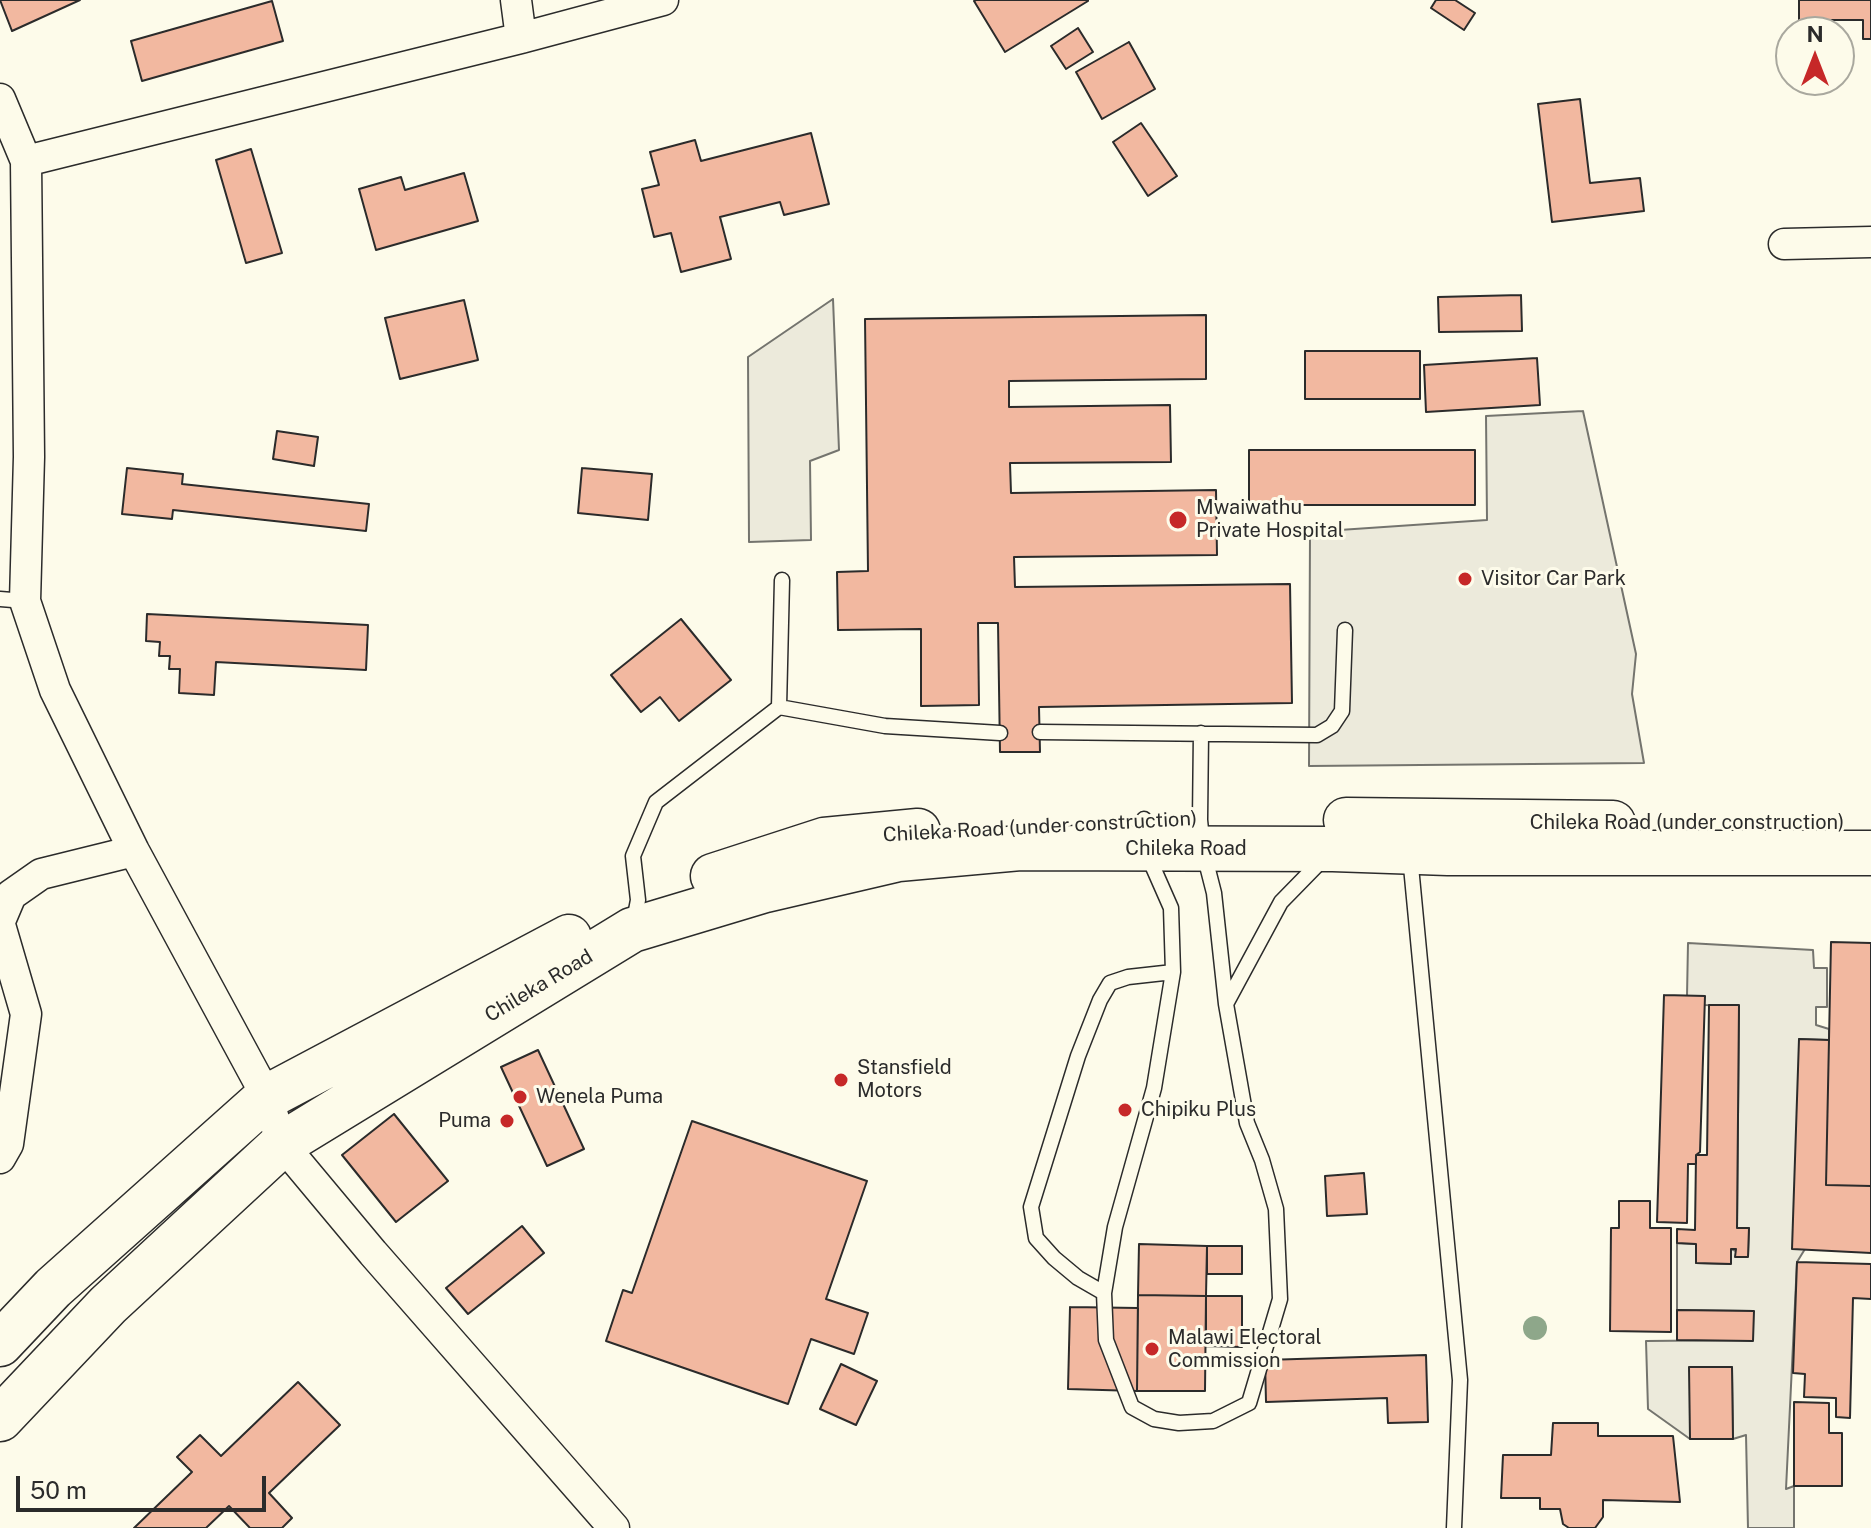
<!DOCTYPE html>
<html>
<head>
<meta charset="utf-8">
<style>
  body { margin:0 }
  #map { position:relative; width:1871px; height:1528px; overflow:hidden; background:#fdfbea; font-family:"Public Sans",sans-serif }
  canvas { display:block }
  .north { position:absolute; left:1775px; top:16px; width:80px; height:80px; box-sizing:border-box; background:#fdfbea; border:2px solid #a9a89e; border-radius:50%; rotate:0deg; font-size:22px; font-weight:700; line-height:32px; text-align:center; color:#2b2b2b }
  .north::after { content:''; display:block; margin:auto; width:28px; height:36px; background:#c62828; clip-path:polygon(50% 0,100% 100%,50% 72%,0 100%) }
  .scale { position:absolute; left:16px; top:1476px; width:250px; height:36px; box-sizing:border-box; border:4px solid #2b2b2b; border-top:0; padding-left:10px; font-size:24px; line-height:28px; white-space:nowrap; color:#2b2b2b; -webkit-text-stroke:6px #fdfbea; paint-order:stroke }
</style>
</head>
<body>
<div id="map">
<canvas width="1871" height="1528"></canvas>
<div class="north">N</div>
<div class="scale">50 m</div>
</div>
<script>
const c = document.querySelector('canvas').getContext('2d');
c.lineJoin = 'round';
function fillPath(path, color) {
  c.fillStyle = color;
  c.fill(path, 'evenodd');
}
function toPath(rows) {
  const path = new Path2D();
  for (const r of rows) {
    path.moveTo(r[0], r[1]);
    for (let i = 2; i < r.length; i += 2) path.lineTo(r[i], r[i + 1]);
  }
  return path;
}
function strokePath(path, color, width, dash) {
  c.strokeStyle = color;
  c.lineWidth = width;
  c.lineCap = dash ? 'butt' : 'round';
  c.setLineDash(dash || []);
  c.stroke(path);
}
function label(font, color, halo, rows, align = 'center') {
  c.font = font + ' "Public Sans",sans-serif';
  c.lineWidth = 6;
  c.setLineDash([]);
  c.textBaseline = 'middle';
  c.strokeStyle = halo;
  c.fillStyle = color;
  for (const [text, x, y, turn = 0] of rows) {
    c.save();
    c.translate(x, y);
    c.rotate((+turn || 0) * Math.PI / 180);
    c.textAlign = isNaN(turn) ? turn : align;
    if (halo) c.strokeText(text, 0, 0);
    c.fillText(text, 0, 0);
    c.restore();
  }
}
const parking = toPath([
  [833,299,839,450,810,461,811,540,749,542,748,357,833,299],
  [1583,411,1636,654,1632,694,1644,763,1309,766,1310,532,1487,520,1486,416,1583,411],
  [1688,943,1813,950,1814,968,1827,968,1827,1007,1816,1007,1816,1025,1829,1029,1829,1040,1799,1039,1805,1249,1797,1262,1786,1489,1794,1486,1794,1528,1748,1528,1746,1435,1733,1439,1732,1367,1690,1368,1690,1439,1648,1409,1646,1341,1753,1340,1753,1311,1677,1310,1677,1243,1696,1244,1696,1263,1730,1264,1731,1249,1748,1256,1749,1228,1737,1228,1739,1006,1704,1005,1687,996,1688,943]
]);
fillPath(parking, '#eceadb');
strokePath(parking, '#74746e', 2);
const building = toPath([
  [0,0,80,0,12,31,0,0],
  [976,0,1088,0,1088,1,1005,52,974,1,976,0],
  [1436,0,1455,0,1475,13,1464,30,1431,8,1436,0],
  [1799,0,1871,0,1871,39,1863,39,1863,20,1799,20,1799,0],
  [272,1,283,41,142,81,131,41,272,1],
  [1078,28,1093,52,1066,69,1051,46,1078,28],
  [1129,42,1155,89,1102,119,1076,72,1129,42],
  [1580,99,1590,183,1640,178,1644,211,1552,222,1538,104,1580,99],
  [1141,123,1177,176,1148,196,1113,142,1141,123],
  [811,133,829,204,784,215,780,202,720,217,731,259,681,272,671,233,654,237,642,189,659,185,650,152,695,140,701,161,811,133],
  [251,149,282,253,246,263,216,160,251,149],
  [464,173,478,221,376,250,359,189,401,177,405,190,464,173],
  [1521,295,1522,331,1439,332,1438,297,1521,295],
  [464,300,478,360,400,379,385,318,464,300],
  [1206,315,1206,379,1009,381,1009,407,1170,405,1171,462,1010,463,1011,493,1216,490,1217,555,1014,557,1015,587,1290,584,1292,703,1039,707,1040,752,1000,752,998,623,978,623,979,705,921,706,921,629,838,630,837,572,868,571,865,319,1206,315],
  [1305,351,1420,351,1420,399,1305,399,1305,351],
  [1537,358,1540,405,1426,412,1424,365,1537,358],
  [277,431,318,437,314,466,273,459,277,431],
  [1249,450,1475,450,1475,505,1249,505,1249,450],
  [127,468,183,474,182,484,369,504,366,531,173,510,172,519,122,514,127,468],
  [582,468,652,474,648,520,578,513,582,468],
  [147,614,368,625,366,670,216,662,214,695,179,693,180,669,169,669,170,656,159,656,160,642,146,641,147,614],
  [681,619,731,680,679,721,660,697,641,712,611,675,681,619],
  [1831,942,1871,943,1871,1186,1826,1185,1831,942],
  [1664,995,1705,996,1700,1152,1696,1155,1696,1164,1688,1164,1687,1223,1657,1222,1664,995],
  [1709,1005,1739,1005,1737,1228,1749,1228,1748,1257,1735,1257,1736,1249,1731,1249,1731,1264,1696,1263,1696,1244,1677,1243,1677,1229,1695,1230,1696,1155,1707,1155,1709,1005],
  [1799,1039,1829,1040,1826,1185,1871,1186,1871,1253,1792,1249,1799,1039],
  [538,1050,584,1149,547,1166,501,1067,538,1050],
  [394,1114,448,1181,396,1222,342,1155,394,1114],
  [692,1121,867,1181,826,1299,868,1313,854,1354,811,1339,788,1404,606,1341,623,1290,632,1293,692,1121],
  [1364,1173,1367,1214,1327,1216,1325,1176,1364,1173],
  [1619,1201,1650,1201,1650,1228,1671,1228,1671,1332,1610,1331,1611,1228,1619,1228,1619,1201],
  [522,1226,544,1253,468,1314,446,1288,522,1226],
  [1139,1244,1207,1246,1206,1296,1138,1295,1139,1244],
  [1207,1246,1242,1246,1242,1274,1207,1274,1207,1246],
  [1797,1262,1871,1264,1871,1299,1853,1298,1850,1418,1836,1417,1836,1398,1804,1397,1805,1374,1793,1373,1797,1262],
  [1138,1295,1206,1296,1205,1391,1137,1391,1138,1295],
  [1206,1296,1242,1296,1242,1347,1206,1346,1206,1296],
  [1070,1307,1138,1308,1137,1391,1068,1389,1070,1307],
  [1677,1310,1754,1311,1753,1341,1677,1340,1677,1310],
  [1426,1355,1428,1422,1388,1423,1387,1398,1266,1402,1265,1360,1426,1355],
  [841,1364,877,1381,856,1425,820,1409,841,1364],
  [1689,1367,1732,1367,1733,1439,1690,1439,1689,1367],
  [298,1382,340,1425,269,1493,292,1518,282,1528,250,1528,229,1506,206,1528,134,1528,192,1472,177,1457,200,1435,221,1456,298,1382],
  [1794,1402,1829,1403,1829,1433,1842,1433,1842,1486,1794,1486,1794,1402],
  [1553,1423,1598,1423,1598,1436,1673,1436,1680,1502,1603,1500,1603,1517,1595,1528,1569,1528,1563,1524,1560,1509,1540,1509,1540,1498,1501,1498,1503,1455,1551,1455,1553,1423]
]);
fillPath(building, '#f2b8a0');
strokePath(building, '#2b2b2b', 2);
const lane = toPath([
  [0,599,25,601],
  [779,707,782,580],
  [1040,732,1317,735,1332,726,1342,711,1345,630],
  [1144,819,1145,849,1171,908,1173,972,1154,1088,1115,1227,1104,1293,1106,1340,1132,1407,1154,1419,1179,1423,1213,1421,1249,1403,1280,1299,1276,1209,1262,1160,1247,1123,1226,1004,1214,893,1203,850,1200,820,1201,733],
  [1410,856,1460,1380,1454,1528],
  [634,921,638,900,633,856,656,802,779,707,885,726,1000,733],
  [1226,1004,1281,902,1324,858],
  [1104,1293,1078,1278,1054,1258,1036,1238,1031,1207,1078,1056,1100,1000,1110,983,1128,977,1173,972]
]);
const street = toPath([
  [516,0,521,38],
  [0,99,26,161,29,457,25,601,55,690,134,851,267,1097,282,1144,373,1253,614,1528],
  [26,161,521,38,663,0],
  [1784,244,1871,242],
  [0,921,11,895,41,874,134,851],
  [0,925,26,1014,8,1144,0,1158]
]);
const highway = toPath([
  [1346,820,1613,823],
  [713,876,824,840,918,831],
  [0,1344,53,1288,267,1097,569,937],
  [0,1419,108,1305,282,1144,632,930,765,890,898,859,1020,848,1333,849,1448,853,1871,853]
]);
strokePath(lane, '#2b2b2b', 17);
strokePath(street, '#2b2b2b', 33);
strokePath(highway, '#2b2b2b', 47);
strokePath(lane, '#fdfbea', 14);
strokePath(street, '#fdfbea', 30);
strokePath(highway, '#fdfbea', 44);
c.fillStyle = '#8ea78a';
for (const [x, y] of [
  [1535,1328]
]) {
  c.beginPath();
  c.arc(x, y, 12, 0, 2 * Math.PI);
  c.fill();
}
for (const [x, y, r, color] of [
  [1178,520,10,"#c62828"],
  [1465,579,8,"#c62828"],
  [841,1080,8,"#c62828"],
  [520,1097,8,"#c62828"],
  [1125,1110,8,"#c62828"],
  [507,1121,8,"#c62828"],
  [1152,1349,8,"#c62828"]
]) {
  const dot = new Path2D();
  dot.arc(x, y, r, 0, 2 * Math.PI);
  c.fillStyle = color;
  c.fill(dot);
  strokePath(dot, '#fdfbea', 3);
}
label('20px', '#2b2b2b', '#fdfbea', [
  ["Mwaiwathu",1196,508],
  ["Private Hospital",1196,531],
  ["Visitor Car Park",1481,579],
  ["Stansfield",857,1068],
  ["Motors",857,1091],
  ["Wenela Puma",536,1097],
  ["Chipiku Plus",1141,1110],
  ["Puma",491,1121,"right"],
  ["Malawi Electoral",1168,1338],
  ["Commission",1168,1361]
], 'left');
label('20px', '#2b2b2b', '#fdfbea', [
  ["Chileka Road (under construction)",1687,823],
  ["Chileka Road (under construction)",1040,827,-3],
  ["Chileka Road",1186,849],
  ["Chileka Road",539,986,-31]
]);
</script>
</body>
</html>
